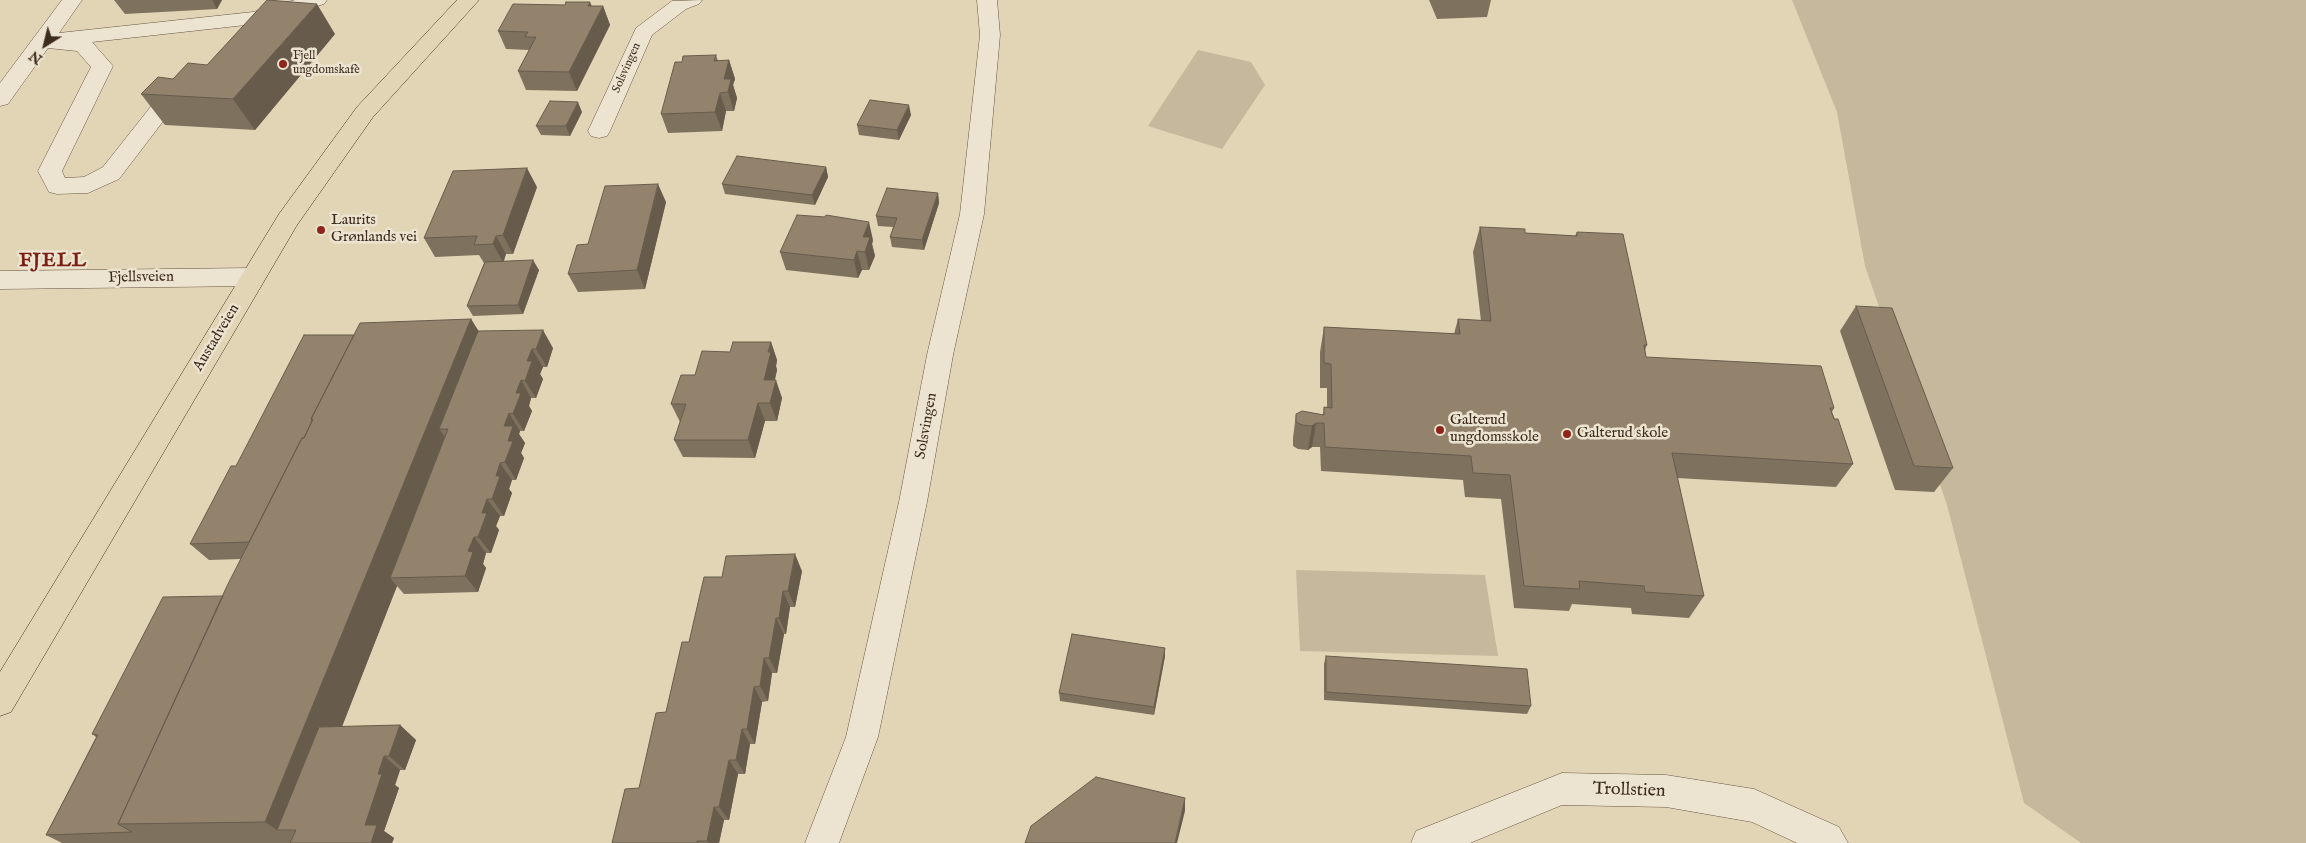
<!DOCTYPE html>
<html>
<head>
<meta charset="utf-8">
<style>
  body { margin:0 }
  #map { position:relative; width:2306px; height:843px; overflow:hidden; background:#e2d5b6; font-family:"IM FELL English",serif }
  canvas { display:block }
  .north { position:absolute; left:20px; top:20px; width:50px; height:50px; -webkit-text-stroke:4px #ece4d0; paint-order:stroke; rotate:216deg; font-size:14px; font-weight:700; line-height:20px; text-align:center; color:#3d2b1d }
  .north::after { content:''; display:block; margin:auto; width:18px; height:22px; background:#3d2b1d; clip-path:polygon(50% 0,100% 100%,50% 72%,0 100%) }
</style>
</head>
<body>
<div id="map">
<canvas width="2306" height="843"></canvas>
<div class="north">N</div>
</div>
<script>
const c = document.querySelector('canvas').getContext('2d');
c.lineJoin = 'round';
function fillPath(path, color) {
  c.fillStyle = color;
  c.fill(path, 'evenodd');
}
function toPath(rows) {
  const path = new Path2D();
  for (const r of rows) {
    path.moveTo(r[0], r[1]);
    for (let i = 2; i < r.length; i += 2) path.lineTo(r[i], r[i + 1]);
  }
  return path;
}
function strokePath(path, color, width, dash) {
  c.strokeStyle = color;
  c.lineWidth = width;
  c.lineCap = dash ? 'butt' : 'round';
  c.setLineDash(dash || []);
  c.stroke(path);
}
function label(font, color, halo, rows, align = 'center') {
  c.font = font + ' "IM FELL English",serif';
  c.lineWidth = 5;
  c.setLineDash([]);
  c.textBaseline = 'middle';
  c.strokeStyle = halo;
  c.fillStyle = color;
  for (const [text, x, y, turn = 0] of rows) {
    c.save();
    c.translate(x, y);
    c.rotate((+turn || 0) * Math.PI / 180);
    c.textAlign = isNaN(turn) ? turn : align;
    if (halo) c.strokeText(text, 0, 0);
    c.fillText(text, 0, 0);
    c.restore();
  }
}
fillPath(toPath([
  [1792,0,2306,0,2306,843,2081,843,2024,803,1947,505,1865,266,1837,112],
  [1198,50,1251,62,1265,85,1222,149,1148,126],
  [1296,570,1485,575,1498,656,1300,651]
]), '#c6b89c');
const minor = toPath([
  [62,0,82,0,59,33,253,12,295,0,327,0,324,4,255,24,92,42,113,66,62,171,65,178,84,177,103,167,171,81,179,79,187,81,190,86,119,179,88,193,57,194,49,192,38,171,91,67,77,51,48,48,8,104,0,106,0,83,62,0],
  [702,0,699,4,686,9,652,35,610,131,607,136,599,138,591,136,588,131,636,28,672,1,702,0],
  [977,0,997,0,1000,35,984,214,953,355,927,502,878,737,839,843,805,843,846,737,899,502,927,355,960,214,980,35,977,0],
  [253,268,262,271,266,277,262,283,253,286,0,289,0,271,253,268],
  [1562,773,1666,775,1754,789,1839,827,1848,843,1797,843,1752,822,1666,807,1562,805,1470,843,1411,843,1416,831,1562,773]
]);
const major = toPath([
  [457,0,479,0,373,117,297,225,11,712,0,716,0,672,279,214,357,107,457,0]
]);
strokePath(minor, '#665643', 1);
strokePath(major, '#3d2b1d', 1);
fillPath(minor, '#ece4d0');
fillPath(major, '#e2d5b6');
fillPath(toPath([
  [114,0,222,0,217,9,125,14],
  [1429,0,1491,0,1487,17,1437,19],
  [592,6,603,6,610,25,577,91,526,90,518,71,529,50,506,49,498,31],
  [335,34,255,130,165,125,141,94,173,79,207,65],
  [716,55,718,61,729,60,735,79,733,85,737,98,734,111,726,111,722,131,668,133,661,114,682,62],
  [582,112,570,136,541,135,536,126],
  [911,115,899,140,859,135,857,125],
  [826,167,828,177,815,205,725,194,722,184],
  [537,187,513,254,506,254,504,261,539,270,523,314,473,316,467,306,484,263,479,255,435,257,424,238],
  [938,193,939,203,924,250,892,247,890,237,893,227,878,226,876,216],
  [666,202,645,289,578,292,568,274,588,244],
  [1480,227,1525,233,1575,236,1577,232,1647,345,1645,350,1646,357,1834,408,1832,412,1853,464,1836,487,1677,478,1704,596,1689,618,1632,614,1631,608,1572,604,1569,611,1514,608,1501,499,1465,497,1463,480,1321,471,1320,447,1312,447,1308,450,1298,449,1293,446,1293,438,1296,414,1323,414,1324,407,1327,407,1327,388,1320,388,1320,352,1324,327,1454,334,1458,319,1481,321,1473,252],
  [873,240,872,244,875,256,869,270,862,270,858,278,786,270,780,252],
  [1856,306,1953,468,1934,492,1895,490,1840,331],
  [471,319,478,331,553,348,547,367,543,367,540,374,543,379,536,398,531,398,529,406,532,411,524,431,520,431,519,434,525,443,521,453,524,458,516,480,512,480,509,489,512,493,504,516,500,516,496,526,499,530,491,553,486,553,483,564,486,568,478,592,404,594,397,586,342,727,400,725,416,740,405,770,400,770,395,785,399,788,384,831,394,838,392,843,62,843,46,835,96,737,92,734,223,596,241,559,209,560,190,544,236,466,354,335],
  [771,342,777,360,776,366,777,370,775,380,782,398,777,421,765,421,755,458,683,457,674,440,680,422,671,404,730,352],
  [802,571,795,607,790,607,786,634,784,634,777,673,772,673,768,701,762,702,755,744,750,744,745,774,738,774,729,820,724,820,719,843,612,843,639,788,666,712,689,642,722,577],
  [1165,656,1154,715,1060,701,1059,693],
  [1326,656,1531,706,1527,714,1324,700,1324,664]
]), '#7e715e');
fillPath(toPath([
  [212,0,222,0,217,9],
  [590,2,597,18,603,6,610,25,577,91,569,72,588,6],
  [317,4,335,34,255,130,233,99],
  [729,60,735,79,733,85,737,98,734,111,724,79],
  [720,93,726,111,722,131,715,112],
  [578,102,582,112,570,136,566,126],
  [909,105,911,115,899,140,897,130],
  [826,167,828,177,815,205,812,195],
  [527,168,537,187,513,254,503,235],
  [658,184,666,202,645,289,637,270],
  [938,193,939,203,924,250,922,240],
  [869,222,873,240,872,244,875,256,869,270,865,252,863,237],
  [496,236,506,254,503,262,493,244],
  [857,251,862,270,858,278,854,260],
  [533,260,539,270,523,314,518,305],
  [471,319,490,349,448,429,439,429,452,446,390,578,397,586,300,833,296,830,277,830,265,822],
  [543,330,553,348,547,367,536,349],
  [771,342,777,360,776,366,777,370,770,398,764,380],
  [532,349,543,367,540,374,543,379,536,398,525,381,527,361],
  [521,380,531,398,529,406,532,411,524,431,513,414,516,393],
  [776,380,782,398,777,421,770,403],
  [758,403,765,421,755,458,748,440],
  [509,413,520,431,519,434,525,443,521,453,524,458,516,480,505,462,508,441,504,426],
  [1316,423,1312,447,1308,450,1312,426],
  [500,463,512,480,509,489,512,493,504,516,492,499,496,476],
  [487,499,500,516,496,526,499,530,491,553,478,537,482,513],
  [474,537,486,553,483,564,486,568,478,592,465,576,468,551],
  [795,554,802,571,795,607,788,591],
  [783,591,790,607,786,634,779,618],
  [776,618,784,634,777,673,769,658],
  [1165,648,1165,656,1154,715,1154,707],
  [764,658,772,673,768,701,760,686],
  [754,687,762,702,755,744,747,729],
  [400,725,416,740,405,770,389,756],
  [742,729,750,744,745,774,736,760],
  [384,756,400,770,395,785,399,788,384,831,394,838,392,843,371,843,365,825,378,774],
  [729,760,738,774,729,820,719,807],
  [1185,798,1185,811,1177,843,1175,843],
  [714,807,724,820,719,843,709,843,707,841]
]), '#675c4c');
const building = toPath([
  [267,0,317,4,233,99,141,94,158,77,173,79,188,63,207,65,267,0],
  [566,2,590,2,588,6,603,6,569,72,518,71,536,37,525,37,528,32,498,31,513,4,565,5,566,2],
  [716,55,714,61,729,60,724,79,731,79,728,92,720,93,715,112,661,114,675,62,682,62,683,56,716,55],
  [870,100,909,105,897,130,857,125,870,100],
  [550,101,578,102,566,126,536,126,550,101],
  [737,156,826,167,812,195,722,184,737,156],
  [527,168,503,235,496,236,493,244,474,245,477,236,424,238,453,171,527,168],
  [658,184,637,270,568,274,577,245,588,244,605,186,658,184],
  [887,188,938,193,922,240,890,237,897,218,876,216,887,188],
  [797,215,825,217,826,215,869,222,863,237,870,237,865,252,857,251,854,260,780,252,797,215],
  [1480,227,1525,229,1525,233,1577,236,1577,232,1623,234,1647,345,1644,345,1646,357,1821,366,1834,408,1830,408,1834,419,1838,419,1853,464,1672,453,1704,596,1645,592,1644,586,1579,581,1580,589,1524,586,1510,475,1473,473,1471,456,1325,447,1324,423,1316,423,1312,426,1302,425,1296,422,1296,414,1302,411,1324,415,1324,407,1332,408,1331,364,1324,363,1324,327,1460,334,1458,319,1491,321,1480,227],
  [533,260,518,305,467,306,485,262,533,260],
  [1856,306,1892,308,1953,468,1914,466,1856,306],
  [471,319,265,822,118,824,227,586,302,438,304,438,313,419,311,419,360,323,471,319],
  [543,330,536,349,532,349,527,361,532,361,525,381,521,380,516,393,521,393,513,414,509,413,504,426,513,426,508,441,513,441,505,462,500,463,496,476,500,476,492,499,487,499,482,513,487,513,478,537,474,537,468,551,473,552,465,576,390,578,448,429,439,429,478,331,543,330],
  [304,335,354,335,311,419,312,421,304,438,302,438,249,542,190,544,231,466,236,466,304,335],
  [733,342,771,342,768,352,771,352,764,380,776,380,770,403,758,403,748,440,674,440,686,404,671,404,681,375,695,375,702,351,730,352,733,342],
  [795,554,788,591,783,591,779,618,776,618,769,658,764,658,760,686,754,687,747,729,742,729,736,760,729,760,719,807,714,807,707,841,697,841,697,843,612,843,625,789,639,788,656,713,666,712,682,642,689,642,704,577,722,577,726,556,795,554],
  [223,596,118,824,132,832,46,835,98,735,92,734,163,597,223,596],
  [1072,634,1165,648,1154,707,1059,693,1072,634],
  [1326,656,1527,669,1531,706,1326,692,1326,656],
  [400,725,389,756,384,756,378,774,382,774,365,825,377,825,371,843,290,843,296,830,277,830,319,727,400,725],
  [1096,777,1185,798,1175,843,1025,843,1031,826,1096,777]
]);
fillPath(building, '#93836d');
strokePath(building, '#675c4c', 1);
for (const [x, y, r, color] of [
  [283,64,5,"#8f2418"],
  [321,230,5,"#8f2418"],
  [1440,430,5,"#8f2418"],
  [1567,434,5,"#8f2418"]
]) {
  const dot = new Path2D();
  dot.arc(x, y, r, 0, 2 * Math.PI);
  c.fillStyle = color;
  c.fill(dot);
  strokePath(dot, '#ece4d0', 2);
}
label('12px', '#3d2b1d', '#ece4d0', [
  ["Fjell",293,57],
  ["ungdomskafè",293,71]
], 'left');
label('12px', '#3d2b1d', '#ece4d0', [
  ["Solsvingen",627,68,-66]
]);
label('15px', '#3d2b1d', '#ece4d0', [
  ["Laurits",331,221],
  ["Grønlands vei",331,238],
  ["Galterud",1450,421],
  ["ungdomsskole",1450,438],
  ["Galterud skole",1577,434]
], 'left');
label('15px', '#3d2b1d', '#ece4d0', [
  ["Fjellsveien",141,278,-1],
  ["Austadveien",217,338,-59],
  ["Solsvingen",927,426,-80]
]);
label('18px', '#3d2b1d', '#ece4d0', [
  ["Trollstien",1629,791,2]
]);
c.letterSpacing = '1px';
label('bold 20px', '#7a1f14', '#ece4d0', [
  ["FJELL",53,262]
]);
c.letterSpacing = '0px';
</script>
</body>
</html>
